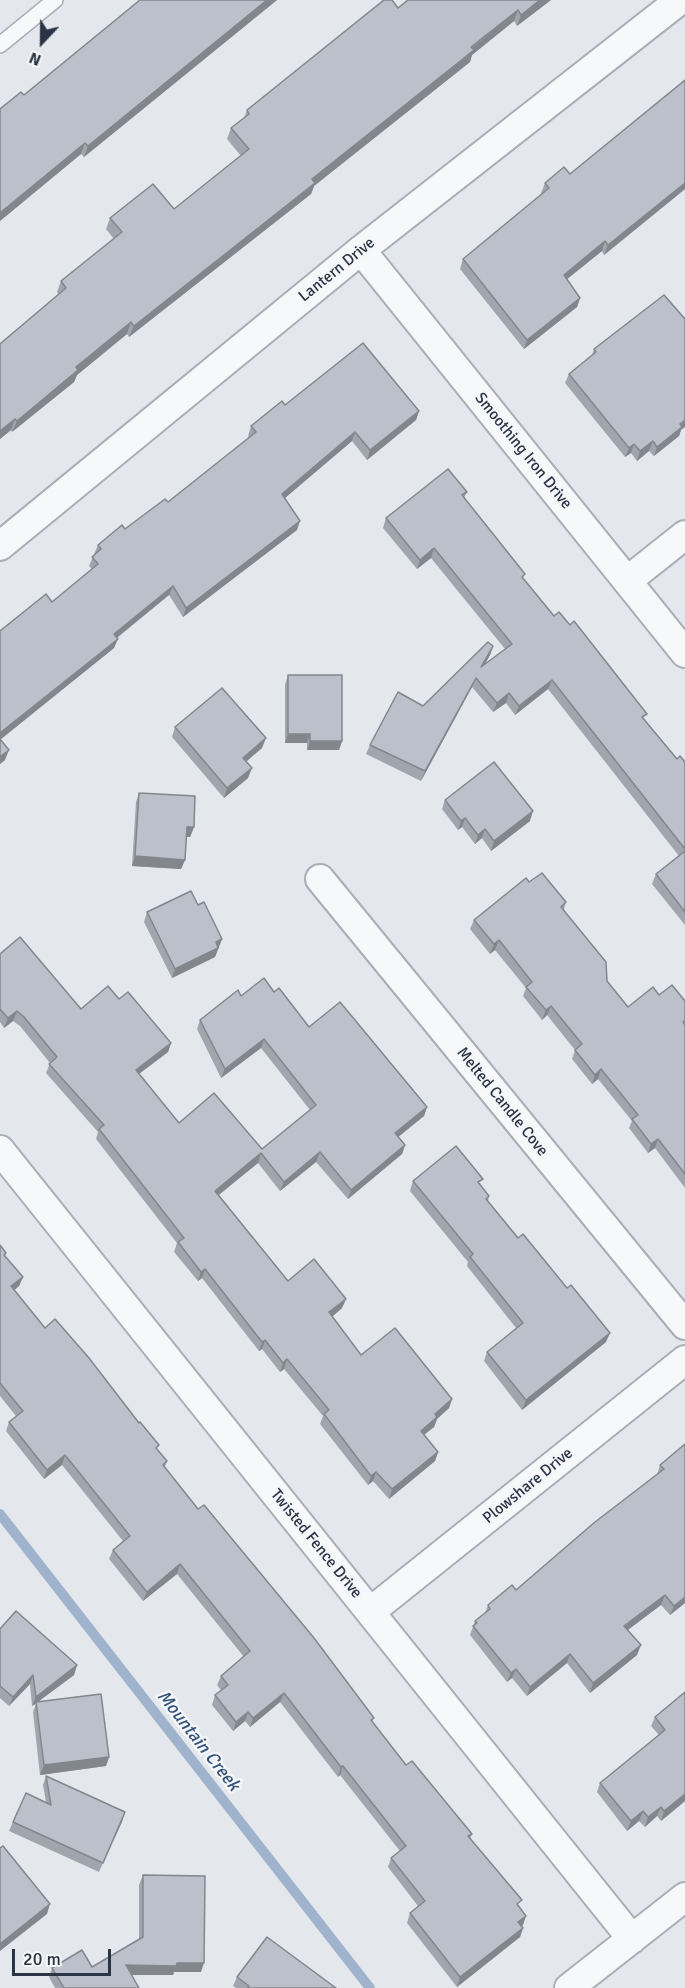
<!DOCTYPE html>
<html>
<head>
<meta charset="utf-8">
<style>
  body { margin:0 }
  #map { position:relative; width:685px; height:1988px; overflow:hidden; background:#e4e7ec; font-family:Signika,sans-serif }
  canvas { display:block }
  .north { position:absolute; left:12px; top:12px; width:60px; height:60px; -webkit-text-stroke:4px #f4f6f9; paint-order:stroke; rotate:202deg; font-size:16px; font-weight:700; line-height:24px; text-align:center; color:#2b3445 }
  .north::after { content:''; display:block; margin:auto; width:21px; height:27px; background:#2b3445; clip-path:polygon(50% 0,100% 100%,50% 72%,0 100%) }
  .scale { position:absolute; left:12px; top:1949px; width:99px; height:27px; box-sizing:border-box; border:3px solid #2b3445; border-top:0; padding-left:8px; font-size:18px; line-height:21px; white-space:nowrap; color:#2b3445; -webkit-text-stroke:4px #f4f6f9; paint-order:stroke }
</style>
</head>
<body>
<div id="map">
<canvas width="685" height="1988"></canvas>
<div class="north">N</div>
<div class="scale">20 m</div>
</div>
<script>
const c = document.querySelector('canvas').getContext('2d');
c.lineJoin = 'round';
function toPath(rows) {
  const path = new Path2D();
  for (const r of rows) {
    path.moveTo(r[0], r[1]);
    for (let i = 2; i < r.length; i += 2) path.lineTo(r[i], r[i + 1]);
  }
  return path;
}
function strokePath(path, color, width, dash) {
  c.strokeStyle = color;
  c.lineWidth = width;
  c.lineCap = dash ? 'butt' : 'round';
  c.setLineDash(dash || []);
  c.stroke(path);
}
function fillPath(path, color) {
  c.fillStyle = color;
  c.fill(path, 'evenodd');
}
function label(font, color, halo, rows, align = 'center') {
  c.font = font + ' Signika,sans-serif';
  c.lineWidth = 5;
  c.setLineDash([]);
  c.textBaseline = 'middle';
  c.strokeStyle = halo;
  c.fillStyle = color;
  for (const [text, x, y, turn = 0] of rows) {
    c.save();
    c.translate(x, y);
    c.rotate((+turn || 0) * Math.PI / 180);
    c.textAlign = isNaN(turn) ? turn : align;
    if (halo) c.strokeText(text, 0, 0);
    c.fillText(text, 0, 0);
    c.restore();
  }
}
strokePath(toPath([
  [0,1514,370,1988]
]), '#9fb4cc', 10);
const lane = toPath([
  [0,45,55,0]
]);
const street = toPath([
  [361,250,685,653],
  [0,546,361,250,680,0],
  [627,581,685,535],
  [320,879,685,1325],
  [0,1150,632,1939],
  [370,1612,685,1360],
  [569,1988,685,1897]
]);
strokePath(lane, '#a9aeb7', 18);
strokePath(street, '#a9aeb7', 32);
strokePath(lane, '#f7f8fa', 15);
strokePath(street, '#f7f8fa', 28);
fillPath(toPath([
  [277,0,84,157,81,154,0,221,0,109,24,95],
  [408,0,551,0,517,26,514,21,472,55,470,62,314,186,311,194,129,337,127,334,77,375,74,382,12,432,11,430,0,439,0,344,59,295,57,292,61,281,114,239,106,229,110,218,174,209,241,156,227,139,231,128,244,118,247,110,398,8],
  [685,80,685,189,604,255,602,251,567,279,580,298,577,307,524,349,460,269,463,259,542,194,541,193,545,183,570,174],
  [594,349,681,430,679,436,654,456,649,451,637,461,631,453,625,457,565,383,569,374,592,355],
  [285,405,419,411,416,420,367,460,352,441,285,498,297,530,183,617,169,595,117,638,114,648,0,739,5,760,0,764,0,631,52,602,92,569,89,566,98,545,125,529,168,502,249,438,248,436,251,426],
  [467,492,464,498,523,579,554,616,645,720,677,759,685,762,685,925,652,884,656,874,679,856,548,689,515,715,506,703,493,712,472,687,421,781,366,754,370,745,423,706,493,646,490,655,484,665,505,649,431,558,417,569,383,528,386,518],
  [288,675,342,741,339,750,307,750,307,743,285,743,285,685],
  [175,727,262,748,246,762,248,778,224,798,172,737],
  [139,793,194,827,190,837,186,837,185,860,181,869,132,866,136,802],
  [445,800,530,821,491,851,482,838,475,844,462,827,458,830,442,809],
  [529,882,566,902,564,909,607,981,628,1007,659,995,685,1001,685,1188,655,1148,648,1153,629,1128,632,1121,598,1079,592,1084,572,1059,575,1050,547,1015,542,1020,523,996,526,988,495,950,490,954,470,929,474,920],
  [198,905,222,939,215,957,172,978,144,922,147,912],
  [0,954,81,1009,119,999,171,1043,168,1052,139,1074,179,1123,262,1149,310,1110,261,1048,221,1078,197,1029,200,1020,241,996,274,992,309,1027,427,1107,424,1116,398,1137,405,1145,402,1154,348,1199,316,1162,280,1191,258,1163,219,1195,288,1281,346,1299,342,1308,332,1317,361,1355,452,1399,449,1408,437,1419,434,1427,424,1435,438,1452,435,1461,389,1499,373,1481,368,1485,320,1424,323,1416,284,1369,280,1372,262,1349,259,1351,202,1278,198,1281,174,1252,177,1243,96,1139,98,1132,46,1073,50,1063,20,1026,13,1021,4,1028,0,1022],
  [413,1181,480,1185,489,1196,488,1201,606,1342,522,1410,484,1361,487,1352,516,1328,467,1266,468,1262,410,1191],
  [0,1245,6,1253,5,1256,23,1277,19,1286,14,1290,45,1328,158,1450,167,1461,165,1467,198,1509,374,1718,372,1722,406,1765,472,1834,470,1839,519,1907,523,1925,522,1926,523,1928,520,1937,457,1987,407,1923,410,1913,418,1906,388,1867,391,1858,400,1851,340,1775,338,1777,280,1702,250,1727,245,1721,233,1731,212,1705,215,1695,221,1690,217,1685,221,1676,244,1657,177,1574,143,1601,109,1559,113,1550,123,1541,62,1465,44,1479,6,1431,9,1422,16,1416,0,1396],
  [685,1444,685,1603,670,1615,661,1605,627,1630,637,1655,590,1693,567,1663,527,1696,512,1678,507,1682,470,1635,475,1621,485,1613,488,1605,516,1590,657,1475,660,1465],
  [0,1629,77,1665,74,1675,38,1702,109,1757,106,1766,40,1775,33,1712,36,1704,32,1706,30,1684,9,1706,0,1698],
  [685,1692,685,1801,661,1821,657,1816,645,1827,639,1821,627,1831,597,1792,600,1783,659,1735,651,1726,655,1717],
  [46,1776,125,1812,99,1872,9,1831,13,1822,46,1802,43,1785],
  [143,1875,201,1972,174,1972,173,1975,131,1975,139,1988,55,1988,49,1977,52,1968,92,1967,139,1939,139,1885],
  [237,1977,336,1988,236,1988,233,1986]
]), '#a1a5ae');
fillPath(toPath([
  [267,0,277,0,84,157,88,146],
  [540,0,551,0,517,26,521,15],
  [518,10,514,21,472,55,470,62,314,186,311,194,129,337,134,326],
  [85,143,81,154,0,221,0,213],
  [685,183,685,189,604,255,608,245],
  [605,241,602,251,561,284,564,275],
  [580,298,577,307,524,349,527,340],
  [131,322,127,334,77,375,74,382,12,432,17,421,76,367],
  [419,411,416,420,367,460,370,450],
  [15,419,11,430,0,439,0,431],
  [685,420,685,427,681,430,679,436,654,456,657,447],
  [355,432,352,441,279,503,282,494],
  [653,441,649,451,637,461,640,451],
  [634,444,631,453,625,457,629,448],
  [300,521,297,530,183,617,186,608],
  [434,548,431,558,417,569,420,560],
  [173,586,169,595,110,643,114,634],
  [118,639,114,648,0,740,0,733],
  [493,646,490,655,478,677,481,667],
  [476,678,472,687,421,781,425,771],
  [552,680,548,689,515,715,519,706],
  [509,693,506,703,493,712,497,703],
  [288,734,310,734,307,743,285,743],
  [266,738,262,748,239,767,243,758],
  [310,741,342,741,339,750,307,750],
  [9,750,5,760,0,764,0,757],
  [252,768,248,778,224,798,227,788],
  [533,811,530,821,491,851,494,841],
  [465,818,462,827,458,830,461,821],
  [187,827,194,827,190,837,183,836],
  [485,829,482,838,475,844,478,835],
  [135,856,185,860,181,869,132,866],
  [222,939,215,957,172,978,175,969],
  [499,940,495,950,490,954,494,944],
  [551,1006,547,1015,542,1020,546,1010],
  [17,1011,13,1021,4,1028,8,1018],
  [264,1039,261,1048,221,1078,225,1069],
  [171,1043,168,1052,132,1079,136,1070],
  [601,1069,598,1079,592,1084,595,1075],
  [427,1107,424,1116,392,1142,395,1133],
  [658,1139,655,1148,648,1153,651,1144],
  [405,1145,402,1154,348,1199,351,1190],
  [320,1152,316,1162,280,1191,284,1182],
  [261,1153,258,1163,212,1200,215,1191],
  [205,1269,202,1278,198,1281,201,1272],
  [23,1277,19,1286,8,1296,11,1286],
  [346,1299,342,1308,326,1322,329,1312],
  [610,1333,606,1342,522,1410,526,1400],
  [265,1340,262,1349,259,1351,262,1342],
  [287,1359,284,1369,280,1372,283,1363],
  [452,1399,449,1408,437,1419,434,1427,417,1440,421,1431,435,1414],
  [438,1452,435,1461,389,1499,392,1489],
  [65,1455,62,1465,44,1479,47,1470],
  [376,1472,373,1481,368,1485,371,1476],
  [180,1564,177,1574,143,1601,147,1592],
  [665,1595,661,1605,620,1636,624,1626],
  [685,1597,685,1603,670,1615,674,1606],
  [641,1645,637,1655,590,1693,593,1683],
  [570,1654,567,1663,527,1696,530,1687],
  [77,1665,74,1675,32,1706,36,1697],
  [516,1669,512,1678,507,1682,511,1673],
  [33,1675,30,1684,9,1706,13,1697],
  [284,1693,280,1702,250,1727,253,1718],
  [248,1712,245,1721,233,1731,236,1722],
  [109,1757,106,1766,40,1775,44,1765],
  [343,1766,340,1775,338,1777,341,1767],
  [685,1794,685,1801,661,1821,664,1811],
  [661,1807,657,1816,645,1827,648,1817],
  [643,1811,639,1821,627,1831,631,1821],
  [125,1812,122,1822,99,1872,103,1863],
  [50,1904,47,1914,0,1951,0,1944],
  [526,1916,523,1925,515,1931,518,1922],
  [523,1928,520,1937,457,1987,460,1977],
  [177,1963,204,1963,201,1972,174,1972,173,1975,122,1975,126,1965]
]), '#83868d');
const building = toPath([
  [140,0,267,0,88,146,85,143,0,213,0,109,21,92,24,95,140,0],
  [384,0,392,0,398,8,408,0,540,0,521,15,518,10,471,47,474,50,312,179,315,183,134,326,131,322,76,367,78,370,17,421,15,419,0,431,0,344,66,288,61,281,122,232,110,218,153,184,174,209,249,149,231,128,249,114,247,110,384,0],
  [685,80,685,183,608,245,605,241,564,275,580,298,527,340,463,259,549,188,545,183,564,167,570,174,685,80],
  [664,295,685,319,685,420,680,424,682,427,657,447,653,441,640,451,634,444,629,448,569,374,596,352,594,349,664,295],
  [363,343,419,411,370,450,355,432,282,494,300,521,186,608,173,586,114,634,118,639,0,733,0,631,46,594,52,602,98,564,92,557,101,549,98,545,122,525,125,529,165,499,168,502,256,432,251,426,282,401,285,405,363,343],
  [448,469,467,492,462,495,525,574,522,577,554,616,559,612,570,625,574,621,647,714,642,717,677,759,680,756,685,762,685,849,552,680,519,706,509,693,497,703,476,678,425,771,370,745,398,692,423,706,488,642,493,646,481,667,512,644,434,548,420,560,386,518,448,469],
  [288,675,342,675,342,741,310,741,310,734,288,734,288,675],
  [222,688,266,738,243,758,252,768,227,788,175,727,222,688],
  [0,739,9,750,0,757,0,739],
  [494,762,533,811,494,841,485,829,478,835,465,818,461,821,445,800,494,762],
  [139,793,195,796,194,827,187,827,185,860,135,856,139,793],
  [685,851,685,912,656,874,685,851],
  [542,873,566,902,561,907,606,962,607,981,628,1007,653,987,659,995,672,985,685,1001,685,1020,683,1022,685,1025,685,1174,658,1139,651,1144,632,1119,638,1115,601,1069,595,1075,575,1050,582,1044,551,1006,546,1010,526,987,532,982,499,940,494,944,474,920,526,878,529,882,542,873],
  [191,891,198,905,204,902,222,939,216,942,218,948,175,969,147,912,191,891],
  [20,937,81,1009,108,986,119,999,128,992,171,1043,136,1070,179,1123,214,1093,262,1149,316,1105,264,1039,225,1069,200,1020,238,990,241,996,264,978,274,992,279,988,309,1027,340,1002,427,1107,395,1133,405,1145,351,1190,320,1152,284,1182,261,1153,215,1191,288,1281,314,1259,346,1299,329,1312,361,1355,395,1328,452,1399,435,1414,437,1417,421,1431,438,1452,392,1489,376,1472,371,1476,324,1414,329,1410,287,1359,283,1363,265,1340,262,1342,205,1269,201,1272,178,1242,184,1238,99,1129,104,1125,49,1064,57,1057,24,1017,17,1011,8,1018,0,1009,0,954,20,937],
  [456,1146,483,1179,478,1182,489,1196,486,1199,518,1238,523,1234,567,1288,571,1285,610,1333,526,1400,487,1352,523,1323,470,1257,473,1254,413,1181,456,1146],
  [0,1245,6,1253,4,1255,23,1277,11,1286,45,1328,55,1319,89,1358,139,1423,140,1422,159,1445,156,1448,167,1461,163,1465,198,1509,204,1505,314,1638,374,1718,371,1720,406,1765,412,1761,472,1834,468,1836,522,1900,517,1904,526,1916,518,1922,523,1928,460,1977,410,1913,425,1901,391,1858,406,1846,343,1766,341,1767,284,1693,253,1718,248,1712,236,1722,215,1695,228,1685,221,1676,250,1651,180,1564,147,1592,113,1550,130,1536,65,1455,47,1470,9,1422,23,1411,0,1383,0,1245],
  [685,1444,685,1597,674,1606,665,1595,624,1626,641,1645,593,1683,570,1654,530,1687,516,1669,511,1673,473,1626,477,1623,475,1621,490,1609,488,1605,512,1585,516,1590,595,1522,664,1469,660,1465,685,1444],
  [16,1611,77,1665,36,1697,33,1675,13,1697,0,1686,0,1629,16,1611],
  [685,1692,685,1794,664,1811,661,1807,648,1817,643,1811,631,1821,600,1783,665,1730,655,1717,685,1692],
  [101,1694,109,1757,44,1765,36,1702,101,1694],
  [46,1776,125,1812,103,1863,13,1822,26,1793,51,1805,46,1776],
  [3,1846,50,1904,0,1944,0,1848,3,1846],
  [143,1875,205,1876,204,1963,177,1963,176,1966,126,1965,139,1988,64,1988,52,1968,82,1950,92,1967,143,1937,143,1875],
  [267,1937,336,1988,247,1988,249,1986,237,1977,267,1937]
]);
fillPath(building, '#bbc0ca');
strokePath(building, '#83868d', 1.5);
label('16px', '#2b3445', '#f4f6f9', [
  ["Lantern Drive",337,270,-39],
  ["Smoothing Iron Drive",523,451,51],
  ["Melted Candle Cove",502,1102,51],
  ["Plowshare Drive",528,1486,-39],
  ["Twisted Fence Drive",316,1544,51]
]);
label('italic 18px', '#34527a', '#f4f6f9', [
  ["Mountain Creek",198,1741,52]
]);
</script>
</body>
</html>
